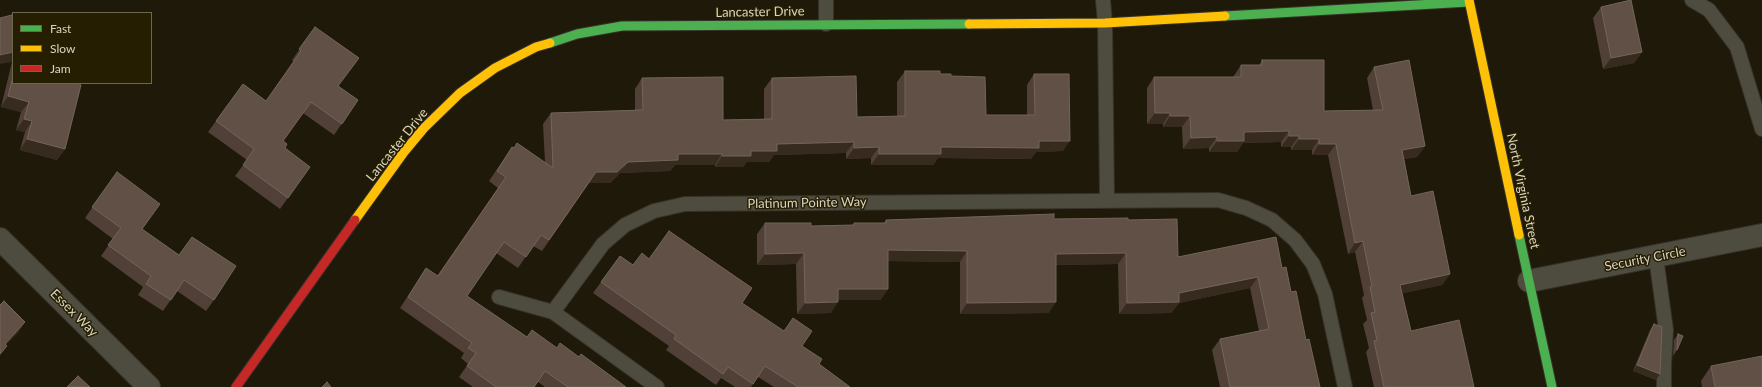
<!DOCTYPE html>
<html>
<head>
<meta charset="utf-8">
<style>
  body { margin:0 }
  #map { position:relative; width:1762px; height:387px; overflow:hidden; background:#1e1909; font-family:Lato,sans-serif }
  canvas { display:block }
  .legend { position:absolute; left:12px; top:12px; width:140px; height:72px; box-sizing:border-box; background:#261e01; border:1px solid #6e674f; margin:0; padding:5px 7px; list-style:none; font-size:12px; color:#d9d4c3 }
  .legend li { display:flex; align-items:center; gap:8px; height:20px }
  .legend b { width:20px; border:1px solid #6e674f }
</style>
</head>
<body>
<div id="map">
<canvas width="1762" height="387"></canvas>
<ul class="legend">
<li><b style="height:5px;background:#4caf50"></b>Fast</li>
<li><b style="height:5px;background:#ffc107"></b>Slow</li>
<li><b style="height:5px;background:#c62828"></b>Jam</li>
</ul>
</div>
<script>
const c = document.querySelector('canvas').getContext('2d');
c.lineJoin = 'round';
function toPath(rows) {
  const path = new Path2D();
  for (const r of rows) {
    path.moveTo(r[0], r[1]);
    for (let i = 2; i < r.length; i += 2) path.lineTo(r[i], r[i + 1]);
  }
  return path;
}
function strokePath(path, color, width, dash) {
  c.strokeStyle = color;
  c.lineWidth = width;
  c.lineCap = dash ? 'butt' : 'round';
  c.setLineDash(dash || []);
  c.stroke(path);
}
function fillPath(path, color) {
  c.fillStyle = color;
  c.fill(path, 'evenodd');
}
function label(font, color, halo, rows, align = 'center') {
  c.font = font + ' Lato,sans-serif';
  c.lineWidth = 3;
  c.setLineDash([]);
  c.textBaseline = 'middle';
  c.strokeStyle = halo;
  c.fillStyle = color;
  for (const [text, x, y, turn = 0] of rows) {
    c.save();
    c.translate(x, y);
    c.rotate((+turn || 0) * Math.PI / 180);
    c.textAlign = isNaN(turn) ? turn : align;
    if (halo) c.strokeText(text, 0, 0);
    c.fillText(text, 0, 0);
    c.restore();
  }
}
const lane = toPath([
  [1103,0,1105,23,1107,200],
  [1692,0,1709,10,1737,47,1762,129],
  [826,24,826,0],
  [1656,257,1666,330,1664,365,1664,387],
  [499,297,553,312,657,387],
  [553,312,603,244,625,225,654,211,685,204,1218,200,1246,208,1272,220,1295,240,1313,264,1325,294,1345,387]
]);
const street = toPath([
  [0,239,149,387],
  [1529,281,1762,235]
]);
const fast = toPath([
  [1225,16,1469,2],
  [550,43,577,34,622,26,969,24],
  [1519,235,1552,387]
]);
const slow = toPath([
  [1469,0,1519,235],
  [969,24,1105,23,1225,16],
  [355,220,404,152,424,128,460,93,495,68,536,47,550,43]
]);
const jam = toPath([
  [236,387,355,220]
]);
strokePath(lane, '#373229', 16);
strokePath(street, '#373229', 24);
strokePath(fast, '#373229', 11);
strokePath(slow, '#373229', 11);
strokePath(jam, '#373229', 11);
strokePath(lane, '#4e4b3f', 14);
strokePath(street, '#4e4b3f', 22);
strokePath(fast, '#4caf50', 9);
strokePath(slow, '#ffc107', 9);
strokePath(jam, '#c62828', 9);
fillPath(toPath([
  [1601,7,1642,52,1634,63,1603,69,1593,18],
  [13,19,13,83,80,83,65,149,57,160,20,150,25,132,16,130,21,112,1,107,12,62],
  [315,27,338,86,358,100,334,135,303,113,283,141,285,148,310,167,280,209,235,176,247,160,208,132,243,84,266,101,294,62,292,60],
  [1262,60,1324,111,1373,110,1367,78,1374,67,1425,146,1417,157,1404,159,1411,196,1450,274,1442,285,1402,293,1411,331,1474,387,1374,387,1366,352,1369,348,1363,324,1367,320,1362,298,1364,295,1355,252,1348,254,1328,155,1312,155,1312,150,1291,150,1291,147,1281,147,1281,142,1243,143,1237,152,1209,152,1209,148,1183,149,1182,127,1163,127,1163,124,1147,124,1147,88,1154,77,1233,77,1241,65,1259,65],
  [905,71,940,74,951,76,986,115,1027,115,1027,85,1034,74,1063,151,1036,152,1031,159,938,158,933,165,871,165,871,158,846,159,846,153,774,155,769,162,747,162,743,167,715,167,715,165,675,165,670,171,620,173,610,183,589,183,542,251,533,246,518,268,496,253,467,296,527,337,557,348,579,357,626,387,545,387,538,382,534,387,473,387,459,377,468,364,461,358,464,353,400,308,426,268,437,276,498,188,489,181,512,147,545,162,543,124,551,113,635,110,635,89,642,78,723,120,764,119,764,89,772,78,857,117,897,117,897,82],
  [117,172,142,229,214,300,206,311,177,291,163,311,138,295,143,287,101,256,113,239,85,218],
  [1054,219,1128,220,1178,257,1282,268,1291,292,1306,340,1320,387,1220,387,1212,350,1220,339,1259,331,1250,288,1179,303,1171,313,1119,314,1118,264,1056,265,1049,313,960,314,960,262,888,261,881,300,838,300,831,313,797,314,796,264,757,265,757,234,765,223,811,226,853,225,854,223,884,223,886,220],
  [620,256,633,265,742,303,802,346,819,364,850,387,774,387,758,377,751,387,735,387,721,378,716,385,666,350,669,346,593,293],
  [1654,324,1656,380,1633,371,1650,330],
  [1678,334,1677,350,1673,356,1674,340],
  [1711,366,1762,387,1702,387,1701,381]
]), '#514037');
fillPath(toPath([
  [13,52,13,60,12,62,0,64,0,55],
  [1642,52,1634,63,1603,69,1611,58],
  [8,96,29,102,21,112,1,107],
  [1155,113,1170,113,1163,124,1147,124],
  [1170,116,1190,116,1182,127,1163,127],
  [24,119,32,121,25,132,16,130],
  [1289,131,1281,142,1243,143,1237,152,1209,152,1217,141,1244,132],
  [1289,136,1299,136,1291,147,1281,147],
  [1217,137,1209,148,1183,149,1191,138],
  [27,139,65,149,57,160,20,150],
  [1299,139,1319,139,1312,150,1291,150],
  [1039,141,1070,141,1063,151,1036,152,1031,159,938,158,933,165,871,165,879,154,941,147],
  [854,142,846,153,774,155,769,162,747,162,743,167,715,167,722,156,751,151,777,144],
  [1319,144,1336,144,1328,155,1312,155],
  [1425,146,1417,157,1395,161,1402,150],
  [879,147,871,158,846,159,854,148],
  [678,154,722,154,715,165,675,165,670,171,620,173,610,183,589,183,596,172,628,162],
  [1363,241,1355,252,1348,254,1355,243],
  [888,250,967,251,960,262,881,261],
  [804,253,796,264,757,265,765,254],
  [1126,253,1118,264,1048,265,1056,254],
  [1450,274,1442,285,1392,296,1400,285],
  [1258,277,1250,288,1179,303,1171,313,1119,314,1127,303,1179,293],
  [838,289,888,289,881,300,831,300],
  [838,302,831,313,797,314,805,303],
  [1056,302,1049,313,960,314,967,303],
  [25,322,18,333,0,351,5,344],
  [7,346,0,356,0,354],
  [1637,365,1660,374,1656,380,1633,371]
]), '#372a1e');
const building = toPath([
  [1631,0,1642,52,1611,58,1601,7,1631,0],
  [12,15,13,19,13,52,0,55,0,18,12,15],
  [315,27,359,58,338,86,358,100,342,124,311,102,283,141,287,144,285,148,310,167,288,198,243,165,254,149,216,121,243,84,266,101,301,51,299,49,315,27],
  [1262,60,1324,60,1324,111,1383,110,1374,67,1409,60,1425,146,1402,150,1411,196,1433,191,1450,274,1400,285,1411,331,1459,320,1474,387,1384,387,1374,341,1377,340,1371,313,1375,312,1370,287,1372,286,1363,241,1355,243,1336,144,1319,144,1319,139,1299,139,1299,136,1289,136,1289,131,1244,132,1244,141,1217,141,1217,137,1191,138,1190,116,1170,116,1170,113,1155,113,1154,77,1241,77,1241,65,1262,65,1262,60],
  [905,71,940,71,940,74,951,74,951,76,985,77,986,115,1035,115,1034,74,1069,74,1070,141,1039,141,1039,148,941,147,941,154,879,154,879,147,854,148,854,142,777,144,777,151,751,151,751,156,722,156,722,154,678,154,678,160,628,162,617,172,596,172,549,240,541,235,526,257,504,242,467,296,527,337,532,330,557,348,560,343,579,357,581,354,626,387,568,387,545,371,534,387,496,387,467,366,476,353,468,348,472,343,408,297,426,268,438,276,506,177,497,171,512,147,514,148,517,143,553,168,551,113,643,110,642,78,723,77,723,120,772,119,772,78,856,76,857,117,905,116,905,71],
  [13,77,13,83,80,83,79,84,81,85,65,149,27,139,32,121,24,119,29,102,8,96,13,77],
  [117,172,160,204,142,229,179,255,192,237,236,266,214,300,184,280,171,300,146,284,151,276,108,245,121,228,92,207,117,172],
  [1054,214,1054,219,1128,218,1128,220,1177,219,1178,257,1276,237,1282,268,1286,267,1291,292,1296,291,1306,340,1309,339,1320,387,1230,387,1220,339,1269,329,1258,277,1179,293,1179,302,1127,303,1126,253,1056,254,1056,302,967,303,967,251,888,250,888,289,838,289,838,302,805,303,804,253,765,254,765,223,811,223,811,226,854,225,854,223,886,223,886,220,1054,214],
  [669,231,752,288,742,303,784,331,793,318,812,331,802,346,822,359,819,364,850,387,798,387,765,366,753,384,728,367,723,374,674,339,676,335,601,282,620,256,633,265,642,253,649,259,669,231],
  [4,301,25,322,5,344,7,346,0,354,0,305,4,301],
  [1654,324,1662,327,1660,374,1637,365,1654,324],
  [1678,334,1683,336,1677,350,1678,334],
  [1762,356,1762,387,1715,387,1711,366,1762,356],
  [78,376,90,387,67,387,78,376],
  [327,382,331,387,322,387,327,382]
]);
fillPath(building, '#605046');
strokePath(building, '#736559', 1);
label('13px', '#d9d4c3', '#261e01', [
  ["Lancaster Drive",760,12,-1],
  ["Lancaster Drive",397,145,-51],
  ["North Virginia Street",1523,191,78],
  ["Platinum Pointe Way",807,203,-1],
  ["Security Circle",1645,259,-11],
  ["Essex Way",74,313,45]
]);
</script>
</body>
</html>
